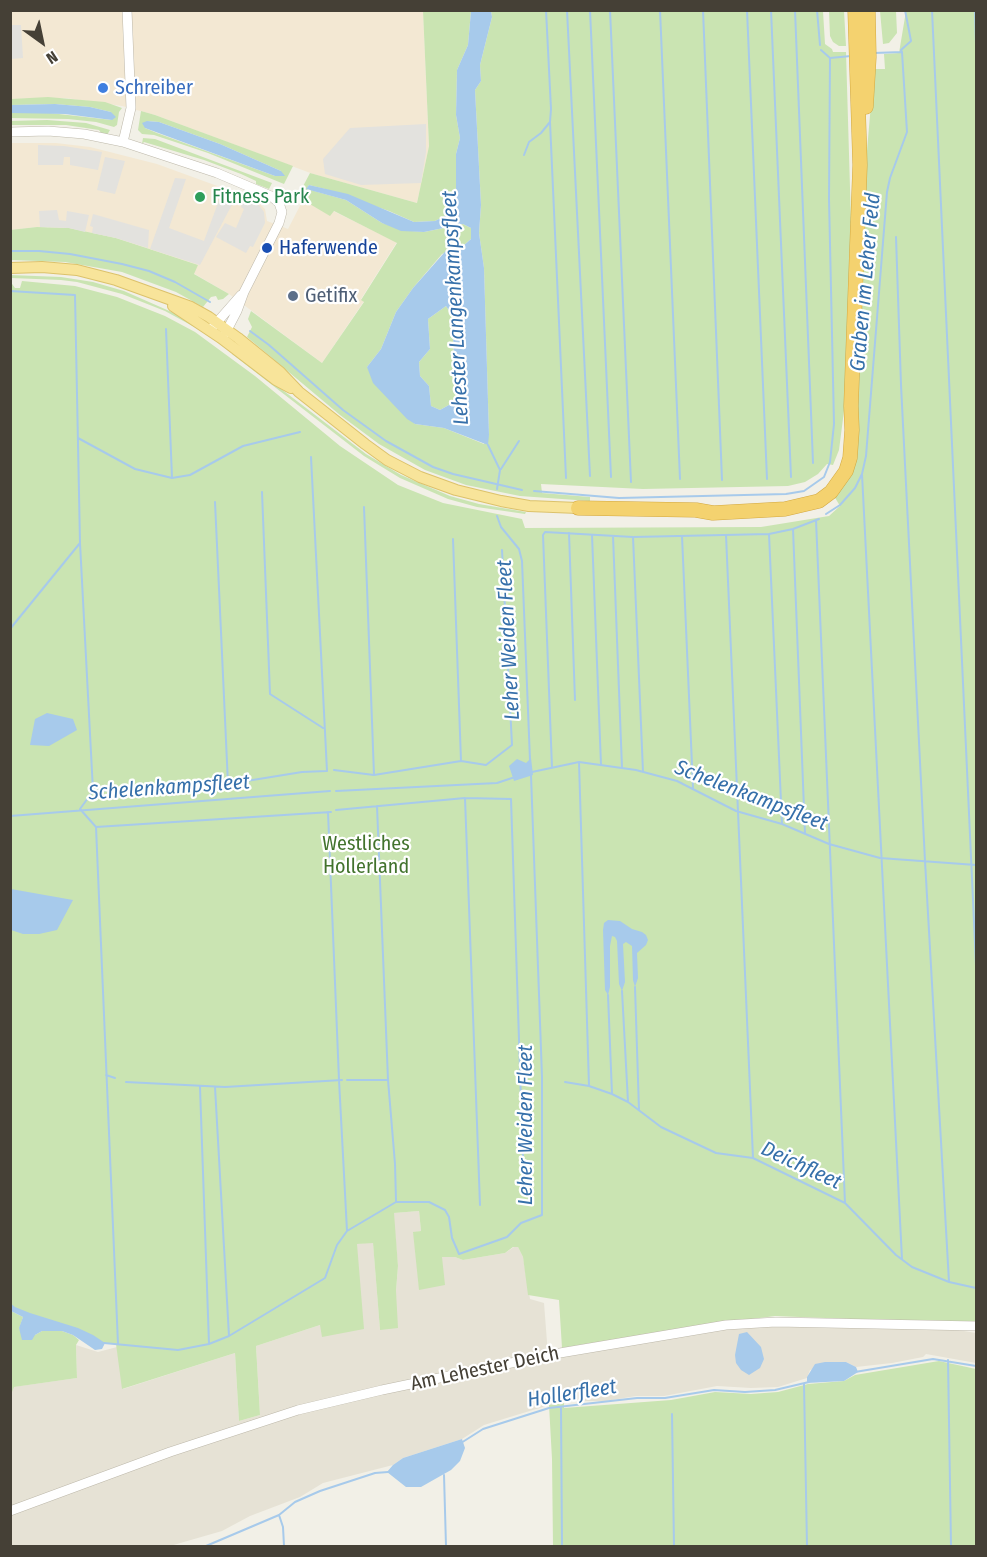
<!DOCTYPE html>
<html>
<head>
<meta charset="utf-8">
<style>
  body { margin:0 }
  #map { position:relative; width:987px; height:1557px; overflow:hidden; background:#f2f0e7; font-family:"Fira Sans Condensed",sans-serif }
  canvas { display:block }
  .frame { position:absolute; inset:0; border:12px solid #454036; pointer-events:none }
  .north { position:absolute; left:12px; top:12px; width:60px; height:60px; -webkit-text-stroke:4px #fff; paint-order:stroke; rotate:147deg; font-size:16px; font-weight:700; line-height:24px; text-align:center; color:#454036 }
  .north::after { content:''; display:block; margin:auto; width:21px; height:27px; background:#454036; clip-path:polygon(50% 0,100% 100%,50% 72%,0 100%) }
</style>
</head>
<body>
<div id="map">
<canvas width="987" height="1557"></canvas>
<div class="frame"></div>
<div class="north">N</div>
</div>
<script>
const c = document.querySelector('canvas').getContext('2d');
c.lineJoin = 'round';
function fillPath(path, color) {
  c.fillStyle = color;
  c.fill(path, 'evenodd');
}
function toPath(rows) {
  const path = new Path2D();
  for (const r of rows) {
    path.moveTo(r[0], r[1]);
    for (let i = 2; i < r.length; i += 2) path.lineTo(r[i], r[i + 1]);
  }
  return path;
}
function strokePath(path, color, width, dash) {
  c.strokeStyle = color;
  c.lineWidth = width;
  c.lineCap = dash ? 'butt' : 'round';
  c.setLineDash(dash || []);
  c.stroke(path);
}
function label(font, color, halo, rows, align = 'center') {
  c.font = font + ' "Fira Sans Condensed",sans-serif';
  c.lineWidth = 4.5;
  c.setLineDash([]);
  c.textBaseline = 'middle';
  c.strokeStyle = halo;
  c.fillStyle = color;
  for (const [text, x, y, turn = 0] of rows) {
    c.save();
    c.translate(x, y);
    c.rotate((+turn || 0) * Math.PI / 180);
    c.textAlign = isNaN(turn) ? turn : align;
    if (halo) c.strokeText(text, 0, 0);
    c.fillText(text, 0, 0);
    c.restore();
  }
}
fillPath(toPath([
  [419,1211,421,1231,413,1233,441,1257,455,1257,463,1260,505,1253,517,1245,523,1257,530,1299,544,1303,548,1355,776,1322,952,1329,976,1333,976,1363,926,1354,923,1357,892,1363,856,1367,846,1362,810,1370,807,1378,778,1387,751,1388,717,1386,664,1396,636,1396,606,1401,573,1401,549,1405,484,1425,462,1439,403,1458,393,1465,323,1483,300,1497,250,1516,222,1531,170,1546,11,1546,10,1392,13,1387,77,1378,76,1345,98,1352,117,1347,123,1389,235,1353,239,1421,260,1415,256,1346,320,1325,320,1321,362,1314,356,1244,373,1242,380,1330,396,1291,398,1266,393,1213]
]), '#e6e2d5');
fillPath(toPath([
  [11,11,423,11,429,146,417,203,313,174,155,115,122,106,66,98,11,99],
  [10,143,56,143,90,147,157,164,253,199,258,202,265,209,267,221,288,229,303,200,330,215,333,211,397,242,361,299,364,301,322,363,229,294,193,273,198,265,116,238,69,228,37,227,11,230]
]), '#f3e8d3');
fillPath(toPath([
  [423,11,471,11,468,45,457,70,456,115,460,138,456,154,456,205,449,214,435,221,414,222,389,211,325,189,309,185,307,189,346,200,382,223,412,231,424,232,463,224,471,228,472,238,463,246,442,254,413,288,396,312,381,349,367,367,415,424,444,428,484,444,489,435,484,268,479,233,481,205,475,90,481,81,480,65,492,17,491,11,823,11,825,44,832,49,833,52,846,52,851,222,845,403,839,450,833,465,827,464,818,474,805,482,788,486,643,489,541,484,542,493,590,497,590,501,520,496,466,485,425,470,379,444,340,415,247,337,252,327,248,319,251,311,322,363,364,302,361,300,397,243,334,211,330,216,303,200,306,195,300,192,310,173,417,203,429,146],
  [829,11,844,11,846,46,839,46,833,42,830,36],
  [880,11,896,11,897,33,889,43,883,44],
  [906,11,976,11,976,1324,775,1316,690,1327,562,1348,559,1300,528,1295,523,1257,518,1247,513,1247,505,1253,463,1260,455,1257,442,1257,445,1285,419,1290,413,1232,421,1231,419,1211,394,1213,398,1266,396,1291,398,1328,380,1330,373,1243,357,1244,364,1329,322,1337,320,1325,256,1346,260,1415,239,1421,235,1353,122,1389,116,1344,98,1342,11,1307,10,281,15,288,20,288,22,281,75,286,117,297,165,316,195,332,255,376,340,446,398,485,443,503,522,519,525,528,761,527,829,516,840,506,834,496,857,432,866,162,874,69,885,69,884,54,899,53],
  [48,97,105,102,122,108,119,112,117,125,114,127,96,122,68,119,11,118,10,113,50,113,112,120,111,112,90,107,55,104,11,105,11,99],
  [141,111,155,115,293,166,284,184,208,153,154,135,142,134,138,130],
  [147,121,159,122,220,144,281,171,275,176,157,133,145,128],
  [47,120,86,123,110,130,107,135,101,133,99,130,66,125,11,125,10,121],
  [143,138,155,139,272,183,269,189,256,184,256,181,241,174,204,160,144,142,142,144],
  [37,227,69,228,116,238,198,265,194,274,229,294,223,299,218,300,216,296,211,297,203,307,176,292,122,272,65,262,11,260,10,230],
  [10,275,61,277,93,282,124,291,183,317,228,347,227,349,198,329,165,311,122,294,77,282,61,280,11,278],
  [446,306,452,315,456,401,440,410,431,406,429,386,420,376,419,362,430,349,428,319],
  [233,352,366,454,401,475,450,496,479,504,526,512,525,514,477,507,448,499,400,478,364,456,232,354],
  [11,1311,23,1317,19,1329,35,1335,42,1331,62,1331,73,1335,79,1340,76,1345,77,1378,14,1387,12,1392,11,1392],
  [939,1361,976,1369,976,1546,553,1546,552,1459,549,1405,564,1403,564,1408,671,1400,715,1392,751,1394,778,1392,808,1384,844,1381,855,1375]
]), '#cae4b2');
fillPath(toPath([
  [11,25,21,25,23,58,11,59],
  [426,124,426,152,421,183,361,185,325,174,323,159,350,128],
  [38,145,64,146,102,152,98,170,70,165,70,157,64,157,63,165,38,165],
  [105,157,125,161,115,194,97,190],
  [175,178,186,179,169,228,204,241,222,192,236,197,200,265,150,249],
  [245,197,258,204,264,212,265,223,253,247,250,246,246,253,216,237,225,223,236,228,244,209,241,207],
  [57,210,59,220,66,221,67,211,89,215,85,232,69,228,40,227,39,211],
  [93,214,149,230,148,248,116,238,92,233,93,227,90,226]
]), '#e3e2de');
fillPath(toPath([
  [471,11,491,11,492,17,480,65,481,81,475,90,481,205,479,233,484,268,489,435,488,445,444,428,415,424,407,419,373,383,367,367,381,349,396,312,413,288,451,245,463,246,471,239,471,228,463,224,424,232,401,231,382,223,346,200,306,189,309,185,348,194,414,222,435,221,449,214,456,205,456,154,460,138,456,115,457,70,468,45],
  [446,306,452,315,456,401,440,410,431,406,429,386,420,376,419,362,430,349,428,319],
  [55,104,90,107,111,112,116,117,112,120,65,114,11,113,11,105],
  [147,121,159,122,220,144,281,171,285,176,275,176,145,128,142,123],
  [47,713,73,719,77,730,49,746,30,745,35,719],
  [531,758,533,775,514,781,509,766,517,759,526,763],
  [10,889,11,889,73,900,57,930,39,934,23,934,11,930],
  [608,920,620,921,632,929,642,932,646,935,648,940,646,945,637,953,638,978,635,987,633,980,632,946,626,942,623,944,625,982,622,991,619,984,617,941,615,937,612,936,610,946,610,987,608,995,605,990,603,930,604,923],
  [10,1303,15,1307,30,1313,78,1328,93,1335,105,1343,102,1349,95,1350,73,1335,62,1331,42,1331,35,1335,32,1340,22,1340,19,1328,23,1317,11,1311],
  [747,1332,761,1347,764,1359,760,1368,749,1375,741,1370,736,1363,735,1355,739,1334],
  [825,1362,846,1362,856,1367,858,1372,844,1381,807,1383,807,1377,815,1364],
  [462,1439,465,1448,460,1461,451,1470,421,1487,406,1487,387,1472,393,1465,403,1458]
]), '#a7caeb');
strokePath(toPath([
  [567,10,590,476],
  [590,10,611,477],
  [610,10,631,482],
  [660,10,680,479],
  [703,10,722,480],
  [747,10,767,479],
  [771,10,791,477],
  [795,10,813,463],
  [817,10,820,45],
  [932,10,976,965],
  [975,10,976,44],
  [821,50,830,58,851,56],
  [902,52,901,50,911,41,905,10],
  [874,53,902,52],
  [550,122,566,478],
  [524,155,529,142,541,133,550,122,551,109,546,10],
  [896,237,901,385,925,861,949,1282],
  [10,251,39,251,70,254,122,264,149,271,175,282,210,302],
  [10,291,75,295,80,543,93,791,80,809,96,827,118,1344],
  [166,329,172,478],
  [250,331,269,345,343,410,386,441,433,467,453,474,522,490],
  [78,438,135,469,172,478,190,475,243,446,300,432],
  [488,445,500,470,497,489],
  [311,457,327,771],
  [501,469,519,441],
  [862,474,902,1259],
  [534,491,619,498,786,494,804,491,824,477,830,462,834,424,829,199,830,58],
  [262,492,270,694,323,728],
  [215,502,228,784],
  [364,507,374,775],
  [826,514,840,505,855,488,862,474,866,456,887,192,890,178,907,132,902,52],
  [497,516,501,527,519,549,522,561,530,760],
  [816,520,845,1203],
  [793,529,805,834],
  [569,533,575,700],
  [769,534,782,824],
  [592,535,601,765],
  [726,535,753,1158],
  [613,536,622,768],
  [682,536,693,788],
  [633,537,643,772],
  [453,539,461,761],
  [10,629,80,543],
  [579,762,589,1086],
  [552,768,543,535,545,532,633,537,769,534,793,529,819,519],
  [334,770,374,775,461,761,486,765,512,745,502,550],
  [532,772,579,762,636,770,677,781,736,811,782,824,829,844,880,858,976,865],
  [93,791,228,784,302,772,326,771],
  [336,791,497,783,515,777],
  [465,798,480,1205],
  [377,806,388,1080,395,1164,396,1201],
  [336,810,465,798,511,799,524,1190],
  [328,812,339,1080,347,1231],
  [10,816,330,791],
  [96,827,331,812],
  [635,987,639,1110],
  [622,991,628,1102],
  [608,995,612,1094],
  [106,1075,115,1078],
  [347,1080,388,1080],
  [126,1082,225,1087,342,1080],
  [565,1082,589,1086,612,1094,628,1102,661,1127,716,1153,753,1158,845,1203,896,1255,912,1267,949,1282,976,1288],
  [200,1087,209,1344],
  [215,1087,229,1336],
  [104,1343,178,1350,209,1344,229,1336,325,1278,337,1245,347,1231,396,1202,429,1202,445,1210,449,1217,452,1238,459,1254,507,1237,521,1223,542,1215,542,1077,531,775],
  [948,1360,951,1546],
  [855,1372,933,1359,976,1366],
  [804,1384,807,1546],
  [561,1407,562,1546],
  [672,1414,674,1546],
  [461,1443,483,1429,549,1408,637,1398,665,1398,714,1390,745,1392,775,1390,809,1382],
  [444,1475,446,1546],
  [279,1515,283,1527,284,1546],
  [206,1546,279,1515,295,1502,320,1491,375,1473,388,1472]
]), '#a7caeb', 2);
const minor = toPath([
  [10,132,48,131,84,134,123,142,217,173,271,196,279,203,282,212,279,223,244,292,237,311,225,334],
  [123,142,131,108,127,10],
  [212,328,241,295],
  [10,1511,170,1452,298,1410,382,1390,554,1354,726,1325,776,1322,976,1326]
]);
const major = toPath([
  [10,268,42,267,77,270,116,280,191,307,209,317,238,338,280,372,299,392,365,444,387,460,420,477,456,490,501,501,529,506,578,508],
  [173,306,221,338,276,380,291,388]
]);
const highway = toPath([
  [866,107,869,57,868,10],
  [578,508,696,510,713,513,785,509,819,501,831,492,846,471,850,458,852,430,851,406,860,165,855,10]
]);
strokePath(minor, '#bdb8aa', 10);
strokePath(major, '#dcc26b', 12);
strokePath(highway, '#d3a840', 15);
strokePath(minor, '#fff', 9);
strokePath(major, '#f8e49a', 10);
strokePath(highway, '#f4d26f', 14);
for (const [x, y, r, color] of [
  [103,88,6,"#3f7fe0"],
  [200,197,6,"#2e9e5b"],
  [267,248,6,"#1a4fb4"],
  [293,296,6,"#5c6f8a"]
]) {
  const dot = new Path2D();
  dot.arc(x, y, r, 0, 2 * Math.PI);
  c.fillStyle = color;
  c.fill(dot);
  strokePath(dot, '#fff', 2);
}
label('20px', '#366cbe', '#fff', [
  ["Schreiber",115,88]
], 'left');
label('20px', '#27864d', '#fff', [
  ["Fitness Park",212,197]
], 'left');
label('20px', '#164399', '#fff', [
  ["Haferwende",279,248]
], 'left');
label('20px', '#4e5e75', '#fff', [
  ["Getifix",305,296]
], 'left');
label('20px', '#42732d', '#fff', [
  ["Westliches",366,844],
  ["Hollerland",366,867]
]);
label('20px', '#454036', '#fff', [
  ["Am Lehester Deich",485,1369,-12]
]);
label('italic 21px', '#3670aa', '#fff', [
  ["Graben im Leher Feld",866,282,-85],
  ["Lehester Langenkampsfleet",456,308,-93],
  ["Leher Weiden Fleet",509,640,-93],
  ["Schelenkampsfleet",169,788,-4],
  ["Schelenkampsfleet",751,796,21],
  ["Leher Weiden Fleet",526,1125,-90],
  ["Deichfleet",801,1166,25],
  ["Hollerfleet",572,1394,-9]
]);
</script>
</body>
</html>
